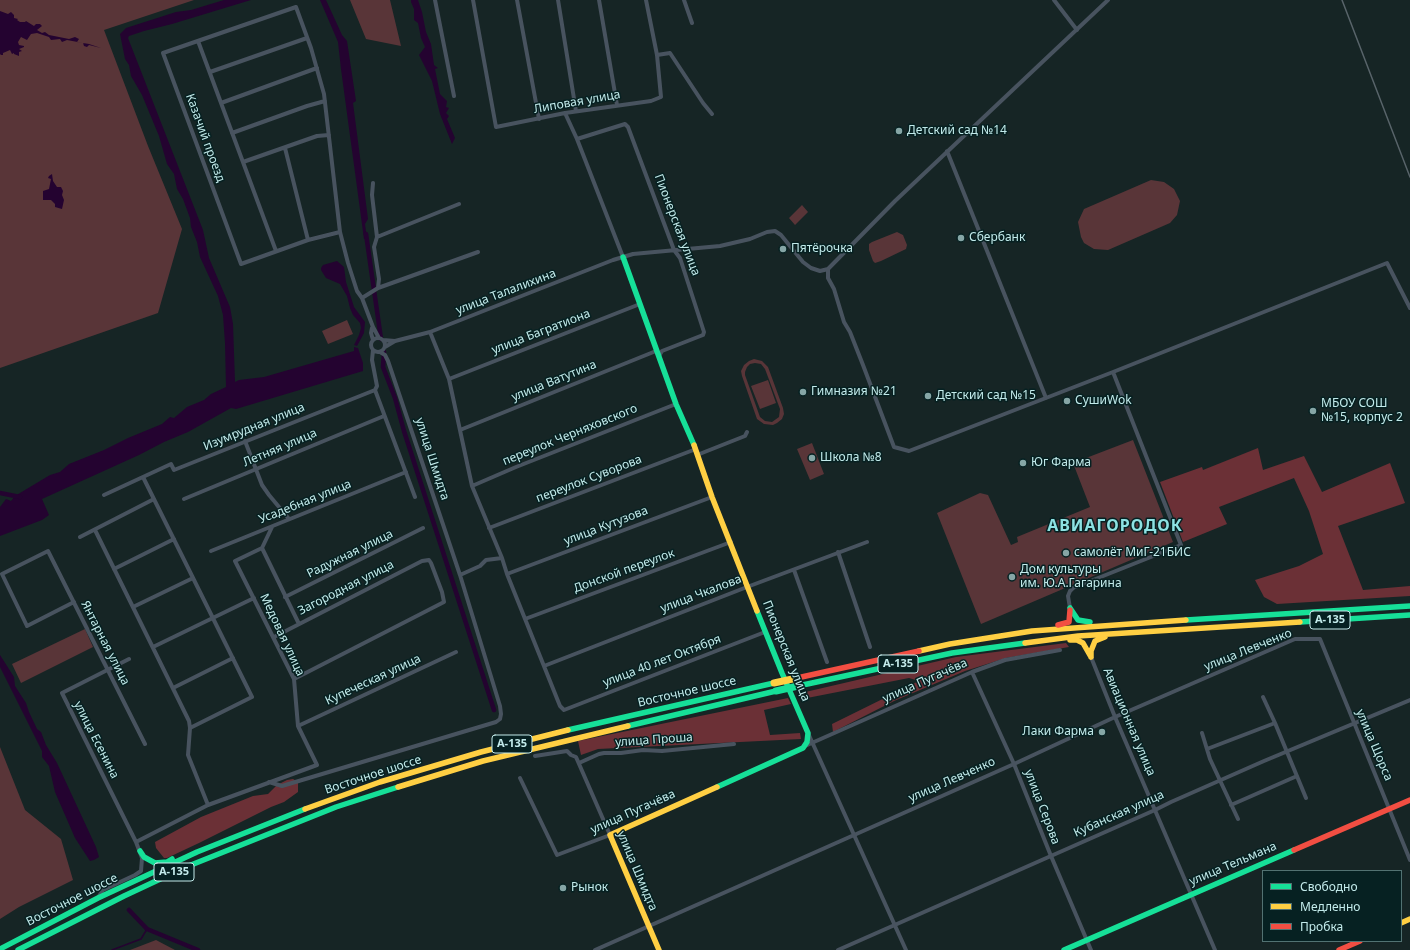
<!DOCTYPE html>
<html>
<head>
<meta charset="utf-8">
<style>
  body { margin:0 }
  #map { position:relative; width:1410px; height:950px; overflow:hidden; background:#162525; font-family:"Noto Sans",sans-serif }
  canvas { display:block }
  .legend { position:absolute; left:1262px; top:870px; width:140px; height:72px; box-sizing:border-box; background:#062122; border:1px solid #527272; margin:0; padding:5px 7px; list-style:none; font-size:12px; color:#c3ebeb }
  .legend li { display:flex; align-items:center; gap:8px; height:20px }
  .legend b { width:20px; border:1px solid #527272 }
</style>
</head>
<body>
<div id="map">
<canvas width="1410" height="950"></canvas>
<ul class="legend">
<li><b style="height:5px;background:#16e098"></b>Свободно</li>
<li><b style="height:5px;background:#ffcf43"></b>Медленно</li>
<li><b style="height:5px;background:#f24e42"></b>Пробка</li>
</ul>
</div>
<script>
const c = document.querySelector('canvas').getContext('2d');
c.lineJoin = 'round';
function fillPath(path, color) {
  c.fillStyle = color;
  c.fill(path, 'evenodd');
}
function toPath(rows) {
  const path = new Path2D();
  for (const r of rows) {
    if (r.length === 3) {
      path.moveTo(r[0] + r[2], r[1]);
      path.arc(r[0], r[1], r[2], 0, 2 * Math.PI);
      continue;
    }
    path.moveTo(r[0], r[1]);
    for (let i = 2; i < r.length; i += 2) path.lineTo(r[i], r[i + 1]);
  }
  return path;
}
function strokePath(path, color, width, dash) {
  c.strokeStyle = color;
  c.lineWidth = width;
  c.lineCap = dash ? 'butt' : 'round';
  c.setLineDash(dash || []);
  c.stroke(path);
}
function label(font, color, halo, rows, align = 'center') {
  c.font = font + ' "Noto Sans",sans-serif';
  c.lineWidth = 3;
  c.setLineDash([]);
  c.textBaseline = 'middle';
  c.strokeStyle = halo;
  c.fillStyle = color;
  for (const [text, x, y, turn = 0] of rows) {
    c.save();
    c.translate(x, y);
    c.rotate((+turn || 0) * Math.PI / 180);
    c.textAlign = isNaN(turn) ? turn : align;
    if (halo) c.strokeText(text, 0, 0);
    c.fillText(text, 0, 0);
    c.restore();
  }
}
fillPath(toPath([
  [0,0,194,0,104,30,148,146,182,229,158,313,0,368],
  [350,0,390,0,401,46,366,39],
  [1151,180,1164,182,1174,189,1180,201,1177,215,1170,223,1108,250,1094,249,1084,243,1081,237,1078,222,1084,209],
  [802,205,808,212,795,225,789,218],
  [897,232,903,235,907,245,906,249,881,261,875,263,873,261,869,250,869,244,872,242],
  [347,320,353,334,328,344,322,331],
  [754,359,762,361,768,367,783,408,784,414,782,419,777,423,773,425,764,424,757,419,742,376,741,371,744,365,749,361],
  [755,363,761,364,765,369,780,409,779,417,772,422,765,421,760,417,745,375,745,372,747,367,750,364],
  [768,380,776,403,760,409,751,386],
  [1133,440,1173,542,981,624,937,513,980,493,988,495,1011,545,1018,542,1017,537,1090,507,1073,463],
  [812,443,824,474,810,480,797,449],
  [85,629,93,647,21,683,12,664],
  [0,747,25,810,61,839,73,880,19,907,0,919],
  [156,940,175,950,130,950]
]), '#593538');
fillPath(toPath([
  [1258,448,1263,470,1304,456,1322,492,1390,463,1405,503,1338,526,1363,590,1410,586,1410,596,1277,604,1264,597,1255,580,1299,566,1323,554,1309,511,1294,478,1219,507,1227,524,1183,542,1160,482,1202,467,1203,470],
  [1066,643,1069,647,1006,658,965,671,894,701,833,732,832,724,919,681,909,678,802,699,801,693,956,657],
  [788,698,791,704,764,710,770,735,800,733,801,739,598,749,581,755,578,741],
  [293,779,298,782,298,792,284,802,271,807,199,843,167,858,164,858,156,848,155,842,201,817,253,796,268,794,277,785,287,780]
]), '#6b3036');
fillPath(toPath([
  [224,0,251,0,172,24,144,31,129,36,128,38,203,230,209,258,230,307,233,324,235,382,239,380,264,377,354,351,354,347,358,348,363,363,363,371,236,409,231,408,188,432,164,442,139,455,42,499,49,515,42,520,0,536,0,507,6,499,11,501,15,496,50,475,60,472,69,464,104,450,128,438,162,424,170,417,174,418,187,407,204,400,211,394,226,387,225,343,223,315,218,296,200,257,197,242,191,227,190,218,183,199,177,189,174,174,167,164,159,136,142,95,131,76,129,65,125,59,120,34,126,28,176,12,191,10],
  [320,0,326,0,342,35,347,41,356,101,353,103,368,219,365,224,367,239,364,239,341,69,338,42],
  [411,0,418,0,422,12,426,32,431,44,434,65,438,68,435,69,440,94,447,101,446,107,449,108,446,113,449,116,447,119,455,138,452,144,440,114,432,81,419,55,425,47,421,38,418,23,414,20,414,9,411,2],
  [0,11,8,14,11,12,14,15,14,18,18,19,17,20,20,22,25,22,26,21,34,26,36,24,40,24,42,26,37,30,42,33,45,32,49,35,69,39,75,37,79,39,77,42,89,44,101,48,89,45,87,47,84,46,83,43,67,40,62,42,60,39,51,40,49,37,37,33,31,34,27,40,21,37,18,42,19,45,24,46,24,47,19,49,22,51,19,52,19,56,14,54,14,53,12,54,10,50,3,53,3,55,1,55,0,54],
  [52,174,53,181,57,187,61,187,63,191,62,195,64,200,62,209,55,207,55,204,51,200,43,200,43,191,49,189,51,179,48,178,49,176],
  [337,261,344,267,346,282,354,307,365,322,364,333,357,346,354,345,359,335,361,328,360,323,353,315,350,308,347,296,340,284,326,278,321,270,321,268,323,265],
  [0,655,14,677,15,686,26,703,29,712,37,729,41,732,46,745,57,763,96,847,99,857,94,860,90,861,75,838,55,792,49,766,42,757,42,751,0,667]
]), '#240330');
strokePath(toPath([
  [112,950,141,939,147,929]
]), '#240330', 1.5);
strokePath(toPath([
  [366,234,381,339],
  [384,352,383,367,395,398,404,431,494,710],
  [0,493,20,497],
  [129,910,147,929,198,950]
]), '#240330', 4.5);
strokePath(toPath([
  [435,0,454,96],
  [473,0,496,127,565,113,651,101,661,97,657,55,646,0],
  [517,0,539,119],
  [558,0,576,111],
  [599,0,617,105],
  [684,0,692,23],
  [1054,0,1077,30],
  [198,41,276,251],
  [657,55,670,53,703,103,712,114],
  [210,72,307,38],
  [221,103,317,68],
  [565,113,577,139,623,257],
  [232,133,307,106,325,101],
  [577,139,625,124,628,127,674,250,680,258,704,332,703,335,662,351,659,356],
  [285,148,308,240],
  [947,151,1046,398],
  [243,162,317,136,329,135],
  [373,183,372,195,377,237,374,247,379,279,378,288],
  [340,232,308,240,241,264,163,53,296,7,311,48,324,94,340,232,348,263,357,291,362,298,373,327,379,338],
  [377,237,459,204],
  [362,298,378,288,478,252],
  [372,328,371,333,373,340],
  [430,332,449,379,472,486,502,558,507,574,560,706,564,710,765,632],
  [378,345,7],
  [383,340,395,341,385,347],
  [395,341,430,332,613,260,633,254,720,246,750,239,767,232,775,231,781,235,803,262,811,268,820,271,828,269],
  [373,350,372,360,377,386,375,390,415,497],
  [380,352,385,355,388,361,460,575],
  [1113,372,1387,263,1410,308],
  [449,379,640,304],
  [460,430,656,351],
  [245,441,262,485,269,495,289,519],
  [697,455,745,436,747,432],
  [143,477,252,697,190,728],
  [472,486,516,467,676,404],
  [104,495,171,464,174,470,375,390],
  [184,499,384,416],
  [489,528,696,449],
  [95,530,189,721,190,728,188,755,208,805],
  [80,537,154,499],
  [262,548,299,624],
  [211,551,406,472],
  [838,552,870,647],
  [114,569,174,539],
  [794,570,827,662],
  [507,574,712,497],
  [285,597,423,528],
  [74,602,27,626,2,574,48,551,145,744],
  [133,607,193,578],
  [1070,608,1068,596,1070,591,1073,588,1181,545,1113,372,909,451,894,447,863,365,850,332,844,322,834,289,828,278,828,269,895,201,1108,0],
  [525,619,731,542],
  [274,637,422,561,429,560,431,563,442,592,444,602,294,679],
  [153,647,254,598],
  [1091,657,1115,717,1215,950],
  [544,666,747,587,867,542],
  [972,672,1014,764,1051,856,1091,950],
  [173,688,233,658],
  [1263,697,1275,723],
  [298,726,456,652],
  [808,733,906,950],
  [1202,733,1210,759,1238,819],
  [805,746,972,672,1005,660,1060,650],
  [1207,749,1275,723,1306,798],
  [579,763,599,754,604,753,621,753,643,750,662,751,734,744],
  [520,778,557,855,610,835,576,757,571,755,567,751,535,756],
  [269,782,282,786,496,722,500,719,501,714,500,706,460,575,480,566,486,560,502,558],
  [1231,805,1297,776],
  [136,842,208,805,317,765,298,726,294,679,235,561,262,548,272,527],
  [99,896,103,890,135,875,141,871,142,858,136,842,62,693,129,659],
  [595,950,1014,764,1115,717,1295,639,1320,639,1410,860],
  [838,950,1155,810,1171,802,1264,761,1410,700]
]), '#48535f', 4);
strokePath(toPath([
  [623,257,676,404,694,445],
  [1070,608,1078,620,1090,622],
  [1186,620,1410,606],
  [1300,622,1410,615],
  [798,686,952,653,1025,643],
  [628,726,776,691],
  [568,730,774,683],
  [717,787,803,748,807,742,808,733,782,673,757,611],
  [140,851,144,857,155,863,167,862,172,859],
  [0,949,98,898,197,852,305,809],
  [18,950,124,896,186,867,336,807,398,787],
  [1064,950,1294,850]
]), '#16e098', 5.5);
strokePath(toPath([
  [694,445,712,497,757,611],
  [1070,640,1077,640,1083,643,1091,657],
  [1025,643,1078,636,1300,622],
  [919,651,950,644,1032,631,1186,620],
  [1091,657,1091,651,1095,641,1105,637],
  [398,787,483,761,628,726],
  [305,809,380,782,481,752,568,730],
  [1401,923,1410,919],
  [659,950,610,835,717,787]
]), '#ffcf43', 5.5);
strokePath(toPath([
  [1058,625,1069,622,1070,610],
  [797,678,919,651],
  [1294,850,1410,800],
  [1339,950,1360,941]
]), '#f24e42', 5.5);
strokePath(toPath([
  [1342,0,1410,177]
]), '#58646a', 1.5);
strokePath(toPath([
  [776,691,798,686]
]), '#16e098', 7);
strokePath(toPath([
  [774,683,797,678]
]), '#ffcf43', 7);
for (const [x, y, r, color] of [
  [899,131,4,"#86a6a6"],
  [961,238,4,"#86a6a6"],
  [783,249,4,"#86a6a6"],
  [803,392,4,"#86a6a6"],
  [928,396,4,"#86a6a6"],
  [1067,401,4,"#86a6a6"],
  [1313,411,4,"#86a6a6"],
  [812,458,4,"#86a6a6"],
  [1023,463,4,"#86a6a6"],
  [1066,553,4,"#86a6a6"],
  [1012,577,4,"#86a6a6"],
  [1102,732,4,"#86a6a6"],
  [563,888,4,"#86a6a6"]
]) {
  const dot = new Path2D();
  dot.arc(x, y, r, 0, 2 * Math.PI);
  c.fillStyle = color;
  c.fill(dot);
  strokePath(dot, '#062122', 1.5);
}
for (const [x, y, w] of [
  [1330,620,40],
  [898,664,40],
  [512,744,40],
  [174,872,40]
]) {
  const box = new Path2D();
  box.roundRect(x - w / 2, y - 9, w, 18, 3);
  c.fillStyle = '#062122';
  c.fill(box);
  strokePath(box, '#c3ebeb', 1);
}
label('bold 11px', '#c3ebeb', null, [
  ["А-135",1330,620],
  ["А-135",898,664],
  ["А-135",512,744],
  ["А-135",174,872]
]);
label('12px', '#c3ebeb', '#062122', [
  ["Липовая улица",577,102,-10],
  ["Казачий проезд",205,138,70],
  ["Пионерская улица",677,225,69],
  ["улица Талалихина",506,292,-21],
  ["улица Багратиона",541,332,-21],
  ["улица Ватутина",554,381,-22],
  ["Изумрудная улица",254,427,-22],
  ["переулок Черняховского",570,435,-22],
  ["Летняя улица",280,448,-23],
  ["улица Шмидта",432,459,72],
  ["переулок Суворова",589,479,-21],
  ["Усадебная улица",305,502,-22],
  ["улица Кутузова",606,526,-21],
  ["Радужная улица",350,554,-26],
  ["Донской переулок",624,571,-20],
  ["Загородная улица",346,588,-27],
  ["улица Чкалова",701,594,-21],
  ["Медовая улица",282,635,65],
  ["Янтарная улица",105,643,63],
  ["улица Левченко",1248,650,-22],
  ["Пионерская улица",786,651,68],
  ["улица 40 лет Октября",662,661,-21],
  ["Купеческая улица",373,680,-25],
  ["улица Пугачёва",925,681,-24],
  ["Восточное шоссе",687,692,-13],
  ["Авиационная улица",1129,722,67],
  ["улица Есенина",96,740,63],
  ["улица Проша",654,740,-4],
  ["улица Щорса",1374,745,67],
  ["Восточное шоссе",373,775,-18],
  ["улица Левченко",952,780,-24],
  ["улица Серова",1042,807,69],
  ["улица Пугачёва",633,812,-24],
  ["Кубанская улица",1119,814,-24],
  ["улица Тельмана",1233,864,-23],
  ["улица Шмидта",637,871,67],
  ["Восточное шоссе",72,900,-27]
]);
label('12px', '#c3ebeb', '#062122', [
  ["Детский сад №14",907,131],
  ["Сбербанк",969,238],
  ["Пятёрочка",791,249],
  ["Гимназия №21",811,392],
  ["Детский сад №15",936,396],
  ["СушиWok",1075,401],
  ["МБОУ СОШ",1321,404],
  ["№15, корпус 2",1321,418],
  ["Школа №8",820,458],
  ["Юг Фарма",1031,463],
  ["самолёт МиГ-21БИС",1074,553],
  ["Дом культуры",1020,570],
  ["им. Ю.А.Гагарина",1020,584],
  ["Лаки Фарма",1094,732,"right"],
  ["Рынок",571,888]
], 'left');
c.letterSpacing = '1px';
label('bold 16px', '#8de2e3', '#062122', [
  ["АВИАГОРОДОК",1115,526]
]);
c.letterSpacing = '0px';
</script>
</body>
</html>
